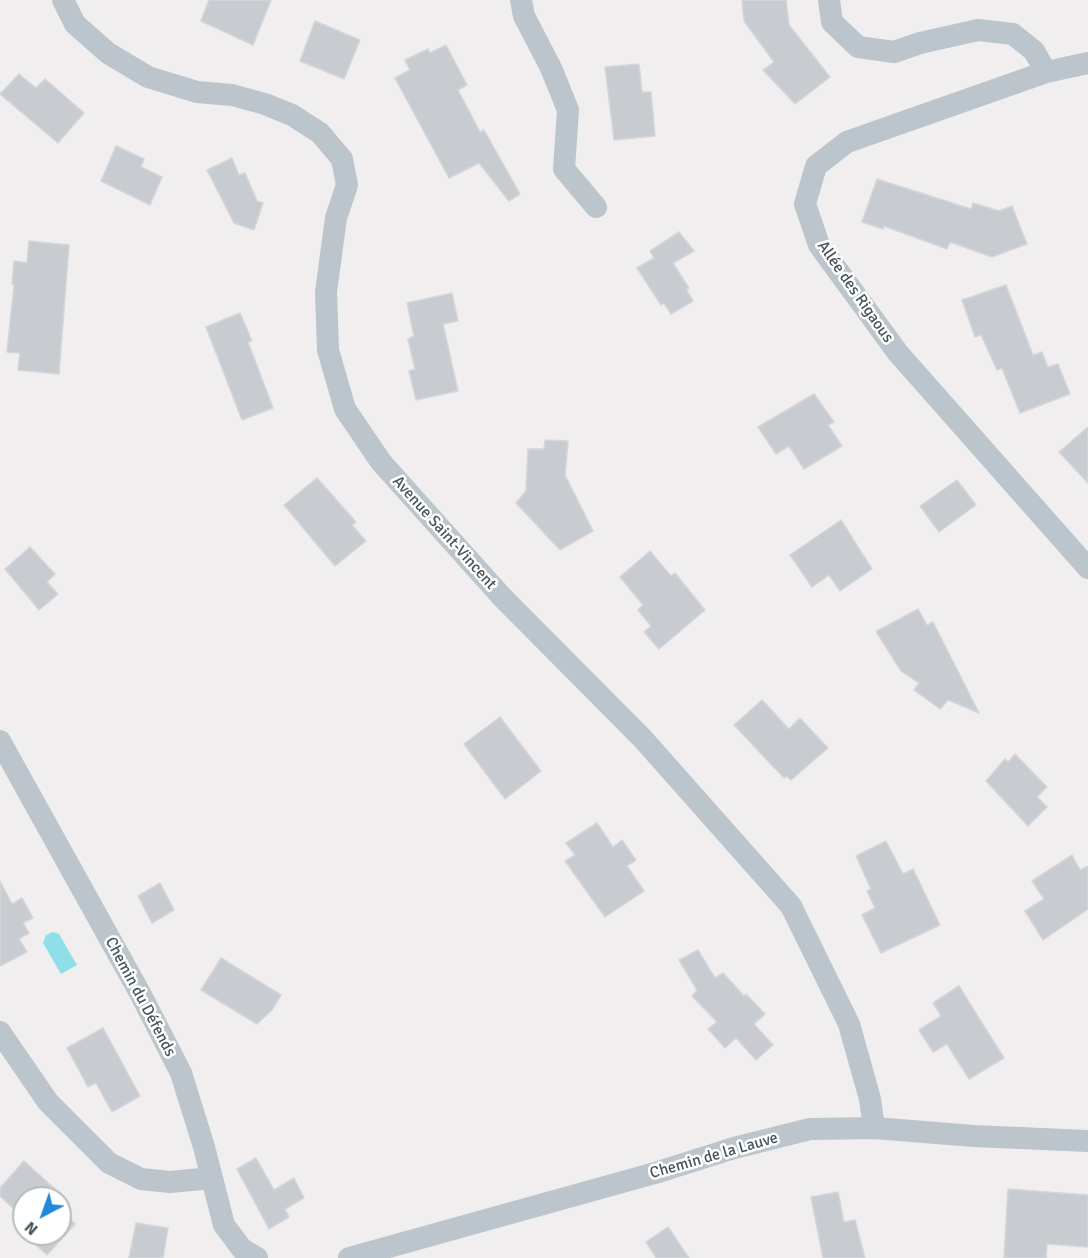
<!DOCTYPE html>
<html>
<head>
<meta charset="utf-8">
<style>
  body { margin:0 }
  #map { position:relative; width:1088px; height:1258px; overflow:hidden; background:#f1eeef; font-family:Signika,sans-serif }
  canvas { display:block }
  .north { position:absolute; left:12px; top:1186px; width:60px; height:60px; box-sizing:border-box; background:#fff; border:2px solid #b5bbbd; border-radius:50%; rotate:221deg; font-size:16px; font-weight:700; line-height:24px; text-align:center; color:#47545b }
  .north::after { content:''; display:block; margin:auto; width:21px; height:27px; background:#2287d8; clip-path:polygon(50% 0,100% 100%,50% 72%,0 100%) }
</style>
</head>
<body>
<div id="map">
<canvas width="1088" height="1258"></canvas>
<div class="north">N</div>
</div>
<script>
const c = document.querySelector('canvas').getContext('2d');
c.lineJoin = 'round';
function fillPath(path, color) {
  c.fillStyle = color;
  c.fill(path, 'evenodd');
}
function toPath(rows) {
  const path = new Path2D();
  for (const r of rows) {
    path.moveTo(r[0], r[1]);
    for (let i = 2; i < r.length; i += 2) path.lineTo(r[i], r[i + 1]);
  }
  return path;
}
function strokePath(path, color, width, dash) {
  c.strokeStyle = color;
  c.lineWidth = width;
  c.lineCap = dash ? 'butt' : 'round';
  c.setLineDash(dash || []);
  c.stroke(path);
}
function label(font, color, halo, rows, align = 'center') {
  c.font = font + ' Signika,sans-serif';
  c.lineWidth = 5;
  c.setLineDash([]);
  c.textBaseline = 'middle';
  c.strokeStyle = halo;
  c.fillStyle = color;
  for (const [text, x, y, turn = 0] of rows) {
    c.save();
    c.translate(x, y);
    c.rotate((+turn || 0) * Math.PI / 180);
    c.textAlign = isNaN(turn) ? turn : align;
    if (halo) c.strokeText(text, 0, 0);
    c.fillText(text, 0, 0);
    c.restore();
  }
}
fillPath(toPath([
  [53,932,59,934,77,965,61,974,43,943,46,935]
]), '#8edfe7');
const building = toPath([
  [209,0,271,0,253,45,201,21,209,0],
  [742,0,786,0,789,25,830,77,795,104,763,70,774,62,744,21,742,0],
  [315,21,360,40,344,79,300,61,315,21],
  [446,45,467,85,458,90,480,132,484,130,520,194,509,201,479,163,449,178,395,78,410,70,405,60,428,49,430,53,446,45],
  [639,64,642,92,651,92,655,136,614,140,605,67,639,64],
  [19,74,36,88,45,79,84,113,58,143,0,94,19,74],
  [116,146,144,159,141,167,162,177,150,205,101,181,116,146],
  [232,158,239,175,245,173,257,201,263,203,254,230,234,223,207,170,232,158],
  [877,179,971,209,973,203,999,211,1012,206,1027,244,992,257,950,242,947,249,884,226,883,229,862,222,877,179],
  [679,232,694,251,673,263,689,288,686,289,693,301,671,314,664,303,661,305,637,268,654,258,650,251,679,232],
  [29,241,69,245,59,374,18,370,20,353,7,352,14,285,12,284,14,261,27,263,29,241],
  [1006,285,1033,355,1042,352,1048,367,1058,364,1070,394,1020,413,1002,368,997,370,981,335,975,337,962,300,1006,285],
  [452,293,458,321,443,324,458,391,416,400,409,371,415,369,408,339,414,336,407,303,452,293],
  [240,313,252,341,248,342,273,408,242,420,206,327,240,313],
  [814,394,834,422,828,425,842,446,804,469,789,446,776,454,758,427,814,394],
  [1088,427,1088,483,1059,452,1088,427],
  [545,440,568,441,565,475,593,531,560,550,516,503,526,491,528,449,544,449,545,440],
  [317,478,356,522,352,525,366,541,335,566,284,505,317,478],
  [957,480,976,505,939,532,920,506,957,480],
  [841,520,872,569,840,591,829,575,812,587,790,555,841,520],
  [30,547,55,574,47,582,58,594,39,610,5,569,30,547],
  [650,551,671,576,675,573,705,610,659,649,644,632,651,626,638,610,643,605,620,577,650,551],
  [918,609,927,625,933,622,979,713,948,700,940,709,914,690,919,683,901,671,877,633,877,631,918,609],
  [762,700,789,729,800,718,828,748,791,780,786,776,784,778,734,725,762,700],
  [500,717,541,771,505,799,464,744,500,717],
  [1015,754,1047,787,1037,797,1047,807,1028,826,986,781,1005,759,1008,762,1015,754],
  [597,823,613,847,622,840,636,860,627,866,644,891,605,917,565,861,575,855,566,843,597,823],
  [886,841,903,874,913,869,940,925,881,953,862,915,875,908,867,891,871,889,856,856,886,841],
  [1072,855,1080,870,1088,866,1088,909,1043,940,1025,911,1044,899,1032,881,1072,855],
  [0,881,12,904,22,898,33,918,23,923,29,933,19,939,27,952,0,966,0,881],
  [160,883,174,910,152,923,138,896,160,883],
  [698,950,715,978,723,973,744,996,746,994,765,1014,754,1024,773,1045,756,1060,736,1038,725,1048,708,1029,717,1022,692,996,697,990,679,960,698,950],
  [221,958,281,995,272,1010,257,1024,201,990,221,958],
  [959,986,1004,1058,969,1079,947,1044,933,1052,919,1030,941,1016,933,1003,959,986],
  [103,1028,140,1096,112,1112,96,1083,88,1087,67,1048,103,1028],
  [256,1158,274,1190,294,1178,304,1198,285,1209,289,1217,269,1229,237,1169,256,1158],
  [24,1161,55,1189,47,1198,24,1198,24,1218,0,1196,0,1188,24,1161],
  [1008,1189,1088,1195,1088,1247,1047,1244,1046,1258,1004,1258,1008,1189],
  [838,1192,844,1222,855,1220,865,1258,823,1258,811,1197,838,1192],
  [60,1210,75,1224,47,1255,17,1228,24,1221,24,1234,60,1234,60,1210],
  [136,1223,168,1228,163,1258,129,1258,136,1223],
  [668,1227,689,1258,656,1258,646,1242,668,1227]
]);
fillPath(building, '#c8ccd1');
strokePath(building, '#d3d6da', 1.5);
strokePath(toPath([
  [63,0,75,24,108,53,148,77,197,92,232,95,265,104,292,115,320,133,342,159,347,185,336,218,326,292,328,350,345,409,381,462,502,597,643,739,791,906,849,1024,870,1099,874,1128],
  [521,0,524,16,551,68,568,110,564,169,596,207],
  [829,0,832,22,858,47,894,52,920,43,978,30,1013,34,1034,51,1046,72],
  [1088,63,1046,72,847,142,816,166,805,204,819,245,898,353,1088,568],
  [0,741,141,995,181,1073,204,1147,224,1225,242,1249,257,1258],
  [0,1032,48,1102,109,1163,141,1179,170,1182,212,1178],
  [349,1258,655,1173,734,1148,810,1129,874,1128,974,1136,1088,1141]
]), '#bbc5cb', 22);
label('16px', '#47545b', '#fff', [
  ["Allée des Rigaous",855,292,55],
  ["Avenue Saint-Vincent",444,533,48],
  ["Chemin du Défends",140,997,62],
  ["Chemin de la Lauve",714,1156,-16]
]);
</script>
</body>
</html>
